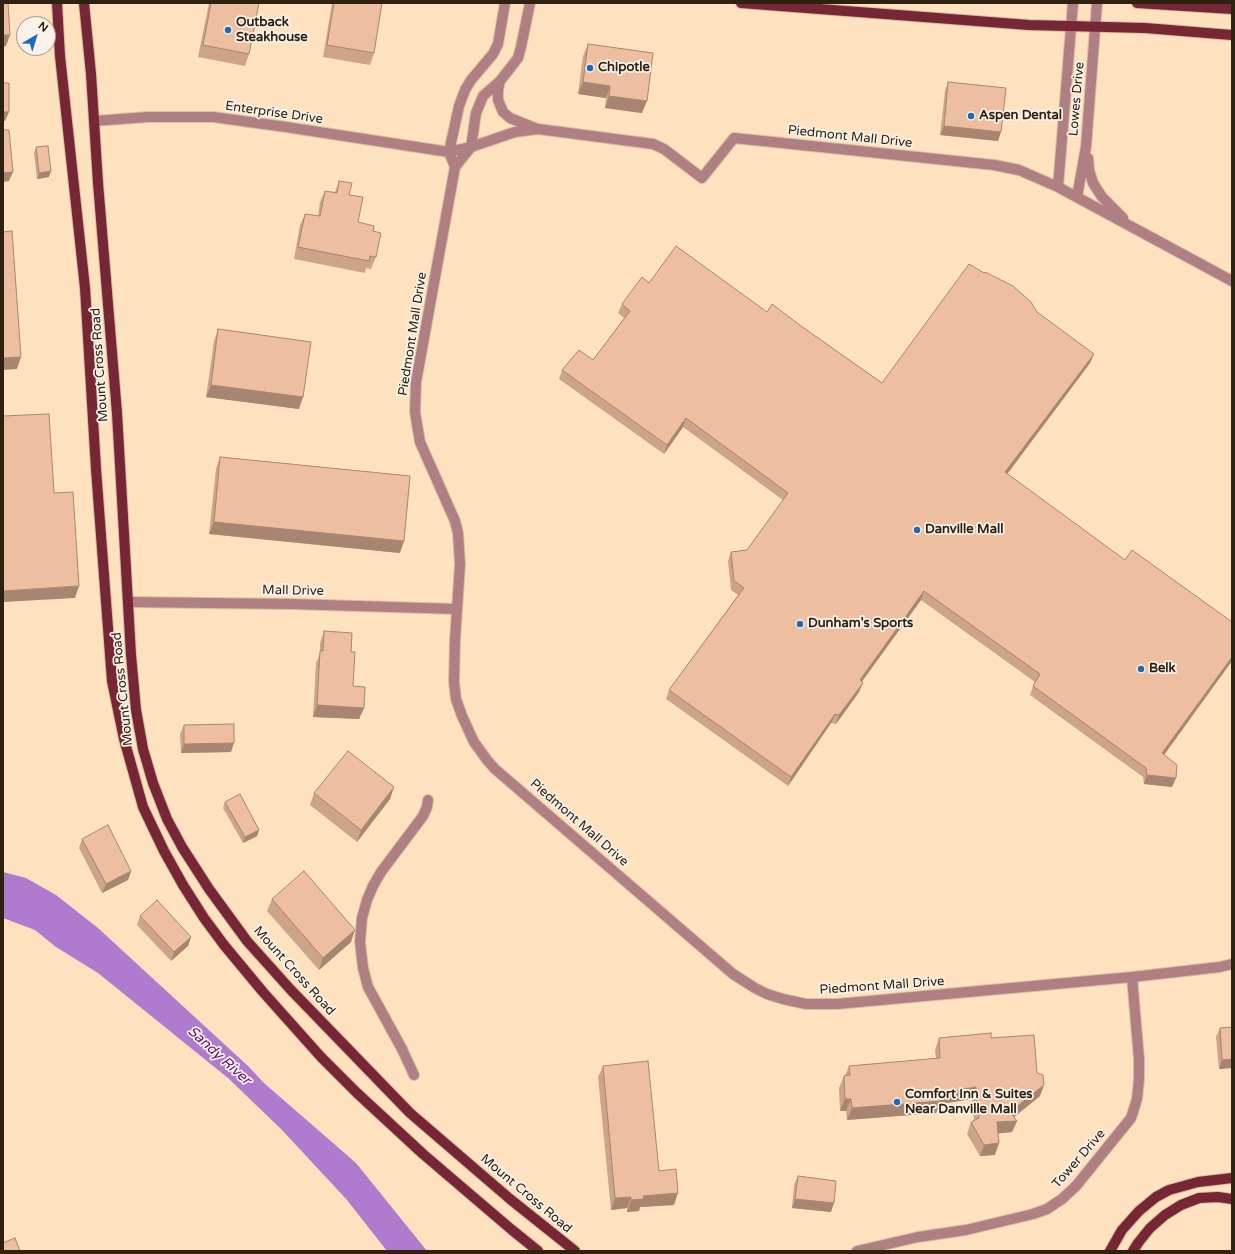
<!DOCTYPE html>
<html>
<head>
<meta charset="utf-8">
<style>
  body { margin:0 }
  #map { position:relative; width:1235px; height:1254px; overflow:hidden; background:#fee2bf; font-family:"Varela Round",sans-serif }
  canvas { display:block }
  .frame { position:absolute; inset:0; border:4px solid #2e2110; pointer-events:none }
  .north { position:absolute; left:16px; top:16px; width:40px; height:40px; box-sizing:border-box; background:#faf2ea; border:1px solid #a89e93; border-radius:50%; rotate:38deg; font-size:11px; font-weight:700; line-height:16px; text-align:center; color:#2e2110 }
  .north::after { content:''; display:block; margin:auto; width:14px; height:18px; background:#1c6bba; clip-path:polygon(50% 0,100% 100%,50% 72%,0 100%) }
</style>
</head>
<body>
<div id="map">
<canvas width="1235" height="1254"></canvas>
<div class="frame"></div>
<div class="north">N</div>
</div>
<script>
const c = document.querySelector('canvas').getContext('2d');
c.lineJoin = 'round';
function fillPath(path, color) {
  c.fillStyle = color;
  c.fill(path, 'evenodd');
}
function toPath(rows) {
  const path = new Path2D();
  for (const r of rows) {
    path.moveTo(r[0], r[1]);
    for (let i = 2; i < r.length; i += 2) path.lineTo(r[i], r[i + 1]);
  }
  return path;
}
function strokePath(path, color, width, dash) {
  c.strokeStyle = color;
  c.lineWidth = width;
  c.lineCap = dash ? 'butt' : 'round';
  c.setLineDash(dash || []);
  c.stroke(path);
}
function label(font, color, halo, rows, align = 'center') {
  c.font = font + ' "Varela Round",sans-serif';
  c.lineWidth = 3.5;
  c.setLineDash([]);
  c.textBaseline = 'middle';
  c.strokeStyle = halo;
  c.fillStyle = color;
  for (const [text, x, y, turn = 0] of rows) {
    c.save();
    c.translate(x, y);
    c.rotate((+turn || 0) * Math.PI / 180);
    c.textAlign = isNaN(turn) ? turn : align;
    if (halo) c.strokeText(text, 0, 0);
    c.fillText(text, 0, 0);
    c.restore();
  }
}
fillPath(toPath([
  [3,872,26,878,56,895,98,928,248,1066,264,1083,356,1163,427,1251,387,1251,347,1200,282,1130,228,1078,98,973,56,947,35,930,3,918]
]), '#b07ace');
const minor = toPath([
  [500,81,498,90,498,100,503,112,510,118,535,128],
  [94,121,148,117,213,117,286,127,449,152,471,147,515,132,538,129,653,144,664,149,702,178,734,138,994,165,1019,170,1058,187,1232,281],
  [449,152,455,167,416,382,415,412,420,442,455,521,458,533,460,564,455,640,454,682,456,699,462,716,474,742,487,760,495,769,733,974,755,988,767,994,783,999,806,1004,837,1004,1132,977,1220,967,1232,964],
  [449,152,459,106,465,90,471,80,493,54,498,44,505,3],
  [1088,158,1089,170,1093,183,1102,197,1123,218],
  [455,167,471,147,476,113,483,96,500,81,518,58,521,47,530,3],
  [1058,187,1073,3],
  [1077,197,1086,147,1097,3],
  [128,602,291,604,457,609],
  [414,1075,402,1049,368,987,363,968,360,942,362,918,367,900,373,886,381,872,423,816,427,807,428,800],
  [857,1251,918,1237,966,1230,1033,1214,1047,1209,1062,1199,1076,1186,1131,1118,1137,1099,1139,1079,1139,1059,1132,977]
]);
const major = toPath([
  [57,3,60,56,85,288,96,469,112,681,124,739,143,807,164,851,183,885,204,918,224,945,263,992,321,1057,357,1093,423,1154,512,1230,538,1251],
  [84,3,91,74,98,183,117,413,131,655,136,710,143,749,153,783,167,819,182,847,209,889,247,941,290,989,410,1113,510,1199,575,1251],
  [741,3,1029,25,1145,28,1232,35],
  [1137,3,1232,9],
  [1110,1251,1122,1230,1139,1211,1156,1197,1169,1190,1198,1182,1232,1178],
  [1133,1251,1138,1243,1150,1228,1165,1215,1181,1205,1199,1198,1218,1197,1232,1199]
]);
strokePath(minor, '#d9bfa0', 12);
strokePath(major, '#d9bfa0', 12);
strokePath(minor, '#af7f83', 10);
strokePath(major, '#762635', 10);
fillPath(toPath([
  [209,3,259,3,249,54,245,66,198,57],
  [332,3,382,3,374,53,370,65,323,57],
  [588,44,642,113,605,108,606,98,578,94,583,56],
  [948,82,998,141,940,135,945,91],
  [36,147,49,177,37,179,34,153],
  [339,181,349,195,358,222,373,231,376,257,371,269,366,268,365,273,294,259,300,225,305,214,318,216,320,202,325,191,335,192],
  [649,283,767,312,801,326,882,383,1037,312,1090,363,1007,474,1164,755,1176,778,1172,787,1144,784,1143,777,1030,695,1033,686,1035,682,921,600,862,682,859,692,836,724,831,723,788,786,666,699,669,690,738,595,731,590,728,561,731,552,747,550,783,500,683,427,664,454,559,379,562,370,593,360,624,318,618,313,622,304],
  [218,329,299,409,206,397,214,341],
  [220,457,400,553,209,534,216,469],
  [324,631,351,652,353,686,364,708,359,719,313,717,316,663,320,653,320,643],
  [184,725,231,752,181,753,180,734],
  [314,793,390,799,357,842,310,805],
  [225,802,259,830,257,836,243,843,223,808],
  [82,839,131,871,128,880,102,893,79,848],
  [272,899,351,942,319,970,267,911],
  [140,916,191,937,188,946,171,961,137,925],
  [1232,1027,1232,1068,1219,1069,1216,1037,1220,1028],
  [939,1038,991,1038,1037,1073,1040,1096,1014,1117,1017,1121,1012,1132,998,1133,995,1155,980,1156,967,1134,971,1122,974,1121,972,1099,940,1104,936,1113,847,1120,846,1111,840,1111,839,1088,844,1076,845,1076,849,1066,936,1059,935,1050],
  [603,1066,659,1171,674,1205,640,1207,639,1211,627,1212,627,1208,611,1210,598,1077],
  [798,1176,831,1212,792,1208,794,1185]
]), '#cda38a');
fillPath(toPath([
  [3,35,10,35,6,46,3,47],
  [583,82,610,86,606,98,578,94],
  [609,96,647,101,642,113,605,108],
  [3,112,9,112,5,121,3,121],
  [944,126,1001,132,998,141,940,135],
  [51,171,49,177,37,179,39,173],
  [13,172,9,181,3,182,3,173],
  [1094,354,1090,363,1002,481,1005,472],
  [21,357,17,369,3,370,3,358],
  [211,385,303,397,299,409,206,397],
  [686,418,683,427,664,454,667,445],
  [214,522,404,541,400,553,209,534],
  [79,586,75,598,3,602,3,591],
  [924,591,921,600,856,689,860,680],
  [1232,657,1232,661,1159,762,1162,753],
  [863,683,859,692,836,724,839,715],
  [317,705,364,708,359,719,313,717],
  [835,714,831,723,788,786,791,777],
  [234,743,231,752,181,753,184,744],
  [1147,775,1176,778,1172,787,1144,784],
  [394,787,390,799,357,842,361,830],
  [259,830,257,836,243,843,245,837],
  [131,871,128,880,102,893,106,884],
  [355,930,351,942,319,970,323,958],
  [191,937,188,946,171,961,174,952],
  [1232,1059,1232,1068,1219,1069,1222,1060],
  [1044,1085,1040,1096,1009,1121,1017,1121,1012,1132,993,1134,997,1122],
  [976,1087,972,1099,940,1104,936,1113,847,1120,852,1108,940,1093],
  [845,1099,851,1099,846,1111,840,1111],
  [999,1143,995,1155,980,1156,984,1145],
  [678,1193,674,1205,640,1207,639,1211,627,1212,631,1200,643,1196],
  [631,1197,627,1208,611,1210,615,1198],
  [795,1199,834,1203,831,1212,792,1208]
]), '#a78570');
const building = toPath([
  [3,3,8,3,10,35,3,35,3,3],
  [211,3,259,3,249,54,203,45,211,3],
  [334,3,382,3,374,53,327,45,334,3],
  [588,44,653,53,647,101,609,96,610,86,583,82,588,44],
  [948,82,1006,88,1001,132,944,126,948,82],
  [3,83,9,83,9,112,3,112,3,83],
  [3,130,9,130,13,172,3,173,3,130],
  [48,146,51,171,39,173,36,147,48,146],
  [339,181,352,183,349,195,363,197,358,222,374,226,373,231,381,233,376,257,370,256,369,261,298,247,305,214,320,216,325,191,337,193,339,181],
  [12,231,21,357,3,358,3,232,12,231],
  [676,246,767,312,772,304,801,326,882,383,969,264,984,273,985,272,1013,286,1031,302,1037,312,1094,354,1005,472,1125,560,1132,550,1232,622,1232,657,1162,753,1177,765,1176,778,1147,775,1146,768,1033,686,1040,674,924,591,860,680,863,683,839,715,835,714,791,777,669,690,744,588,734,581,731,552,747,550,788,493,686,418,667,445,562,370,579,350,593,360,630,311,622,304,642,277,649,283,676,246],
  [218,329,311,342,303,397,211,385,218,329],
  [49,414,54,493,73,492,79,586,3,591,3,416,49,414],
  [220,457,410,476,404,541,214,522,220,457],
  [324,631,352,633,351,652,355,652,353,686,365,687,364,708,317,705,320,651,323,651,324,631],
  [234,724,234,743,184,744,184,725,234,724],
  [348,751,394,787,361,830,314,793,348,751],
  [240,794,259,830,245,837,225,802,240,794],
  [108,825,131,871,106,884,82,839,108,825],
  [304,871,355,930,323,958,272,899,304,871],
  [157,900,191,937,174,952,140,916,157,900],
  [1232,1027,1232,1059,1222,1060,1220,1028,1232,1027],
  [991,1033,991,1038,1034,1035,1037,1073,1043,1075,1044,1085,1010,1112,1017,1121,997,1122,999,1143,984,1145,971,1122,979,1118,976,1087,940,1093,941,1101,852,1108,851,1099,845,1099,844,1076,850,1075,849,1066,940,1058,939,1038,991,1033],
  [648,1061,659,1171,676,1169,678,1193,643,1196,644,1199,631,1200,631,1197,615,1198,603,1066,648,1061],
  [798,1176,836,1181,834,1203,795,1199,798,1176],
  [15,1238,20,1251,3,1251,3,1243,15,1238]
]);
fillPath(building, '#eebea0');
strokePath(building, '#a78570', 1);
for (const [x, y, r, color] of [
  [228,30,4,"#1c6bba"],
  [590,68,4,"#1c6bba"],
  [971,116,4,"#1c6bba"],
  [917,530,4,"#1c6bba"],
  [800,624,4,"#1c6bba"],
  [1141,669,4,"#1c6bba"],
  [897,1102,4,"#1c6bba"]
]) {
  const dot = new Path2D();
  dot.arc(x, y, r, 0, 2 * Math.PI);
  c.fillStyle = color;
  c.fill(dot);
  strokePath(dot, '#faf2ea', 1.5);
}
label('bold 13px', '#2e2110', '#faf2ea', [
  ["Outback",236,23],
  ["Steakhouse",236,38],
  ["Chipotle",598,68],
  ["Aspen Dental",979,116],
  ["Danville Mall",925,530],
  ["Dunham's Sports",808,624],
  ["Belk",1149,669],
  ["Comfort Inn & Suites",905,1095],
  ["Near Danville Mall",905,1110]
], 'left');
label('13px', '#2e2110', '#faf2ea', [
  ["Lowes Drive",1077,99,-85],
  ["Enterprise Drive",274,113,8],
  ["Piedmont Mall Drive",850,137,6],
  ["Piedmont Mall Drive",413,334,-81],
  ["Mount Cross Road",100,365,-94],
  ["Mall Drive",293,591,1],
  ["Mount Cross Road",123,689,-96],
  ["Piedmont Mall Drive",579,823,41],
  ["Mount Cross Road",294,971,48],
  ["Piedmont Mall Drive",882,986,-4],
  ["Tower Drive",1079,1159,-49],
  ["Mount Cross Road",526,1194,40]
]);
label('italic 14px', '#591077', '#faf2ea', [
  ["Sandy River",219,1056,42]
]);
</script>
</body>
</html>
